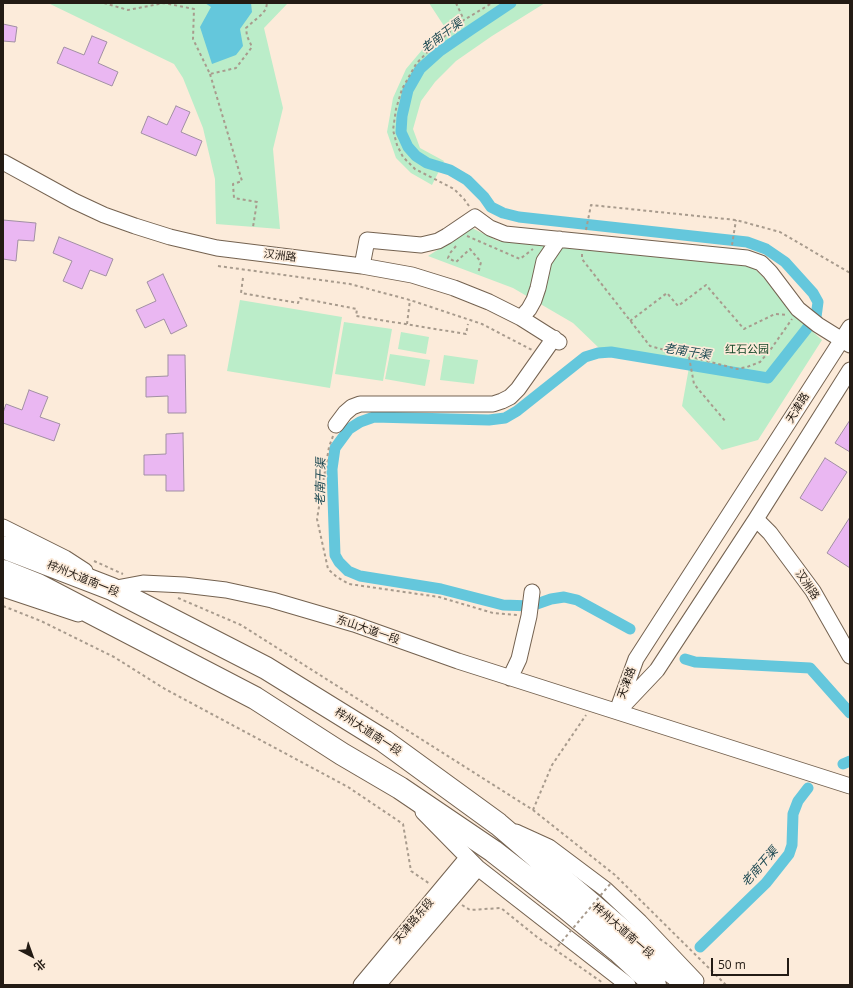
<!DOCTYPE html>
<html>
<head>
<meta charset="utf-8">
<style>
  body { margin:0 }
  #map { position:relative; width:853px; height:988px; overflow:hidden; background:#fcebda; font-family:"Open Sans","Noto Sans SC",sans-serif }
  canvas { display:block }
  .frame { position:absolute; inset:0; border:4px solid #231b14; pointer-events:none }
  .north { position:absolute; left:12px; top:936px; width:40px; height:40px; -webkit-text-stroke:3px #fcebda; paint-order:stroke; rotate:139deg; font-size:11px; font-weight:700; line-height:16px; text-align:center; color:#231b14 }
  .north::after { content:''; display:block; margin:auto; width:14px; height:18px; background:#231b14; clip-path:polygon(50% 0,100% 100%,50% 72%,0 100%) }
  .scale { position:absolute; left:711px; top:958px; width:78px; height:18px; box-sizing:border-box; border:2px solid #231b14; border-top:0; padding-left:5px; font-size:12px; line-height:14px; white-space:nowrap; color:#231b14; -webkit-text-stroke:3px #fcebda; paint-order:stroke }
</style>
</head>
<body>
<div id="map">
<canvas width="853" height="988"></canvas>
<div class="frame"></div>
<div class="north">北</div>
<div class="scale">50 m</div>
</div>
<script>
const c = document.querySelector('canvas').getContext('2d');
c.lineJoin = 'round';
function fillPath(path, color) {
  c.fillStyle = color;
  c.fill(path, 'evenodd');
}
function toPath(rows) {
  const path = new Path2D();
  for (const r of rows) {
    path.moveTo(r[0], r[1]);
    for (let i = 2; i < r.length; i += 2) path.lineTo(r[i], r[i + 1]);
  }
  return path;
}
function strokePath(path, color, width, dash) {
  c.strokeStyle = color;
  c.lineWidth = width;
  c.lineCap = dash ? 'butt' : 'round';
  c.setLineDash(dash || []);
  c.stroke(path);
}
function label(font, color, halo, rows, align = 'center') {
  c.font = font + ' "Open Sans","Noto Sans SC",sans-serif';
  c.lineWidth = 3.5;
  c.setLineDash([]);
  c.textBaseline = 'middle';
  c.strokeStyle = halo;
  c.fillStyle = color;
  for (const [text, x, y, turn = 0] of rows) {
    c.save();
    c.translate(x, y);
    c.rotate((+turn || 0) * Math.PI / 180);
    c.textAlign = isNaN(turn) ? turn : align;
    if (halo) c.strokeText(text, 0, 0);
    c.fillText(text, 0, 0);
    c.restore();
  }
}
fillPath(toPath([
  [48,3,288,3,264,28,283,108,273,149,280,229,216,224,215,179,203,128,183,78,174,64],
  [429,3,545,3,492,36,456,61,435,82,421,101,413,129,420,148,444,161,432,185,411,173,396,158,387,132,393,98,406,69,422,50,446,29],
  [472,228,498,241,743,265,755,269,764,278,794,315,822,340,758,440,722,450,682,406,690,362,599,348,573,323,513,288,428,256],
  [240,300,342,317,330,388,227,371],
  [344,322,392,329,383,381,335,374],
  [401,332,429,337,426,354,398,349],
  [390,354,430,360,425,386,385,379],
  [444,355,478,360,474,384,440,380]
]), '#bbedc9');
fillPath(toPath([
  [205,3,251,3,252,12,240,29,243,46,236,55,212,64,200,27,211,7]
]), '#64c7dc');
strokePath(toPath([
  [511,3,472,29,440,51,420,69,408,90,402,116,401,132,408,147,416,156,427,163,450,170,467,180,484,197,491,207,503,213,519,217,747,242,766,249,785,262,813,293,818,302,816,317,768,378,611,352,598,353,585,357,517,411,505,418,489,420,374,417,360,422,349,429,335,448,332,469,335,555,339,562,348,571,360,576,441,589,503,605,531,606,551,599,564,597,577,600,630,629],
  [685,659,695,662,810,668,850,713],
  [843,764,850,761],
  [700,947,766,883,789,854,792,845,793,814,798,801,808,788]
]), '#64c7dc', 11);
const building = toPath([
  [3,24,17,27,15,42,3,41,3,24],
  [92,36,107,42,98,63,118,72,112,86,57,63,64,47,84,55,92,36],
  [176,106,190,112,181,132,202,141,196,156,141,133,148,116,167,125,176,106],
  [3,220,36,223,34,241,18,240,16,261,3,259,3,220],
  [59,237,113,259,106,276,90,270,82,289,63,281,72,261,53,253,59,237],
  [163,274,187,326,171,334,164,319,145,328,136,310,156,301,147,282,163,274],
  [168,355,185,355,186,413,168,413,168,396,146,397,146,377,168,376,168,355],
  [29,390,48,397,40,417,60,424,54,441,3,423,3,413,6,404,22,410,29,390],
  [850,420,850,452,835,443,850,420],
  [183,433,184,491,166,491,166,475,144,475,144,455,166,454,166,434,183,433],
  [825,458,847,472,822,511,800,498,825,458],
  [850,517,850,568,827,553,850,517]
]);
fillPath(building, '#eab7f2');
strokePath(building, '#a18fa3', 1);
const minor = toPath([
  [3,162,74,201,104,215,135,226,170,237,217,248,362,266,412,275,454,288,489,302,521,318,559,342],
  [362,266,367,240,421,245,438,241,447,236,475,217,490,228,505,234,747,258,761,263,770,272,798,309,818,325,850,345],
  [521,318,529,309,534,300,538,288,544,261,559,239],
  [336,425,345,413,352,407,360,404,493,404,502,401,510,397,518,389,554,338],
  [756,519,770,533,813,591,850,656],
  [3,527,65,558,85,571],
  [3,589,78,614],
  [111,589,143,583,184,585,226,590,272,600,354,624,458,661,850,786],
  [510,678,519,659,529,616,532,592],
  [621,708,657,670,756,519,850,370],
  [617,711,636,659,850,327],
  [423,812,478,868,628,985],
  [516,832,549,847,605,889,640,922,696,981],
  [361,985,467,858],
  [378,985,478,868]
]);
const highway = toPath([
  [3,547,112,589,266,668,384,741,498,824,664,966,689,985],
  [3,571,38,585,255,698,342,754,400,788,493,851,566,908,618,951,655,985]
]);
strokePath(minor, '#746250', 17);
strokePath(highway, '#746250', 24);
strokePath(toPath([
  [104,3,128,10,164,3,194,9,193,39,210,74,236,68,252,47,247,36,246,28,262,14,266,9,267,3],
  [456,3,464,20],
  [210,74,242,181,233,184,234,198,257,202,253,227],
  [469,206,464,199,454,189,415,169,403,157,397,145,393,130,396,109,402,89,416,64,434,45,464,20,492,3],
  [586,230,591,205,736,220,780,232,850,273],
  [467,236,520,259,533,249],
  [732,245,736,220],
  [456,246,450,253,448,258,456,262,470,249,481,262,478,274],
  [582,254,582,259,650,346,737,369,747,367,760,362,771,349,792,319],
  [218,266,350,284,410,300,482,324,532,350],
  [243,278,241,293,298,303,300,298,357,309,356,316,466,334,468,324],
  [630,321,667,293,678,306,706,285,744,329,775,314,787,315],
  [407,324,410,300],
  [689,357,694,384,726,422],
  [333,436,329,447,317,519,328,569,337,577,349,584,439,597,493,613,517,615],
  [94,561,123,574],
  [178,598,241,625,533,810,615,875,726,985],
  [3,606,41,621,114,657,165,689,348,787,403,824,411,871,430,884],
  [533,810,552,765,586,715],
  [462,905,470,910,501,908,537,937,603,983]
]), '#a89b8d', 2, [3, 3]);
strokePath(minor, '#fff', 15);
strokePath(highway, '#fff', 22);
strokePath(toPath([
  [558,946,611,883]
]), '#a89b8d', 2, [3, 3]);
label('11px', '#231b14', '#fcebda', [
  ["汉洲路",280,256,7],
  ["天津路",798,408,-58],
  ["梓州大道南一段",83,579,22],
  ["汉洲路",807,585,56],
  ["东山大道一段",368,630,19],
  ["天津路",627,683,-70],
  ["梓州大道南一段",368,732,33],
  ["天津路东段",414,921,-50],
  ["梓州大道南一段",623,931,41]
]);
label('11px', '#124627', '#fcebda', [
  ["红石公园",747,350]
]);
label('italic 12px', '#1e4a53', '#fcebda', [
  ["老南干渠",442,36,-37],
  ["老南干渠",687,352,9],
  ["老南干渠",321,482,-89],
  ["老南干渠",760,867,-49]
]);
</script>
</body>
</html>
